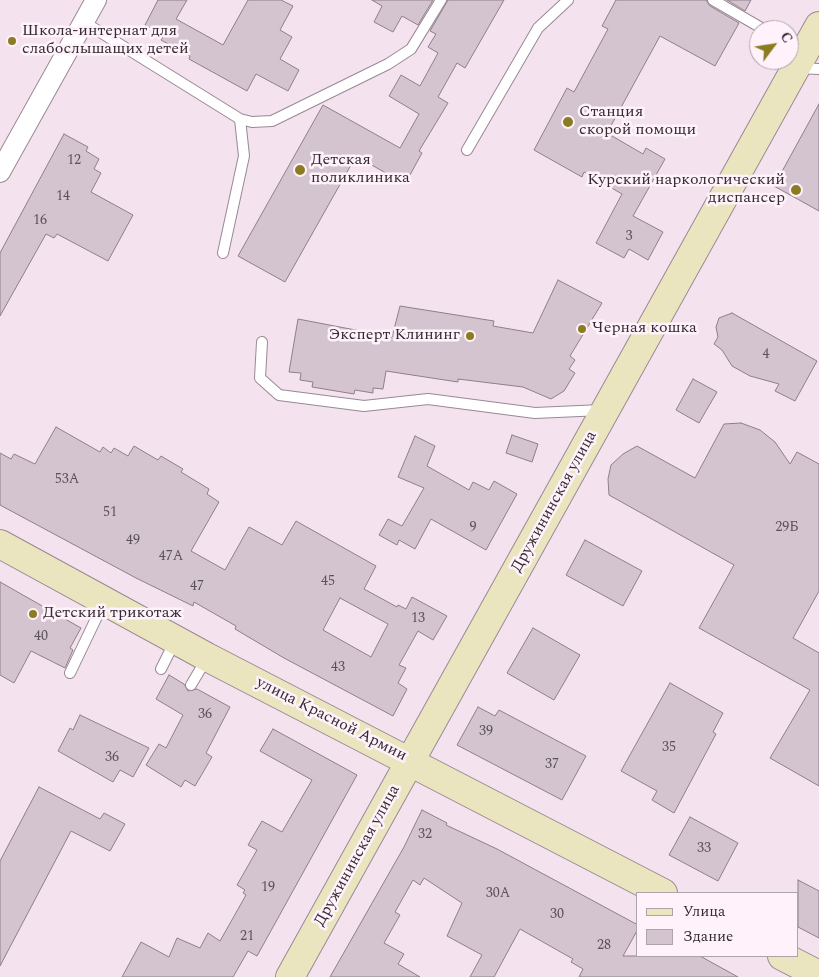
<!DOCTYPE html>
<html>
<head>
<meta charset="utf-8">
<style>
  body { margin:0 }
  #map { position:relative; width:819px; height:977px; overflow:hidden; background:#f4e3ef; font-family:Spectral,serif }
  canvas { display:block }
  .legend { position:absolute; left:636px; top:892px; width:162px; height:65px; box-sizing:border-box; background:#fff2fb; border:1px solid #ada3aa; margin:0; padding:6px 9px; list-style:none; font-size:15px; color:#322c30 }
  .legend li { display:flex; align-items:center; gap:10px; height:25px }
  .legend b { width:25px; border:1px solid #ada3aa }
  .north { position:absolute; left:749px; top:20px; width:50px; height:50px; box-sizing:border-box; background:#fff2fb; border:1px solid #ada3aa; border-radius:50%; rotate:59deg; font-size:14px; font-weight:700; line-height:20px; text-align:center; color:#322c30 }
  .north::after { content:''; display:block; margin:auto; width:18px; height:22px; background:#8b7c22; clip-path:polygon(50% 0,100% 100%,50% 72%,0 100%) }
</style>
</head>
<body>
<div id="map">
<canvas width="819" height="977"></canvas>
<ul class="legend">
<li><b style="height:6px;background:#ebe5bf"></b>Улица</li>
<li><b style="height:14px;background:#d4c4d0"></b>Здание</li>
</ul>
<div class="north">С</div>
</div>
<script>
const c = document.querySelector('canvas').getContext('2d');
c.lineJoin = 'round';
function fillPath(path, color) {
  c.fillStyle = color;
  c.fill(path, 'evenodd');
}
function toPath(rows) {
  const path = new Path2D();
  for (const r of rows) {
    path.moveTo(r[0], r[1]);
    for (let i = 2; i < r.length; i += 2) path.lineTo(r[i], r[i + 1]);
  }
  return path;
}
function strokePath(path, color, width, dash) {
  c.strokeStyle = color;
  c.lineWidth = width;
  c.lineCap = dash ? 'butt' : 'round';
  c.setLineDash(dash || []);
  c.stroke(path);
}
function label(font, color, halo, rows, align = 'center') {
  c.font = font + ' Spectral,serif';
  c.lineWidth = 5;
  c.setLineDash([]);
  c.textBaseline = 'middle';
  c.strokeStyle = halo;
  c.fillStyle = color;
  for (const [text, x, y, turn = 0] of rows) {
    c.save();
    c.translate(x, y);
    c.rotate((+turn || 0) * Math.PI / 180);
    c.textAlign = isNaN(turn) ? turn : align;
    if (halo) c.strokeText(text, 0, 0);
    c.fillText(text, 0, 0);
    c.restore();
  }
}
const building = toPath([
  [158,0,187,0,176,19,223,45,248,0,281,0,293,6,280,30,292,37,280,59,299,70,288,91,256,74,247,91,189,59,190,56,161,40,164,35,145,25,158,0],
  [372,0,433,0,418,25,402,16,393,32,374,22,382,6,372,0],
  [448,0,504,0,465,68,457,63,438,97,448,103,419,151,422,153,405,184,356,156,285,282,238,256,323,105,400,148,419,114,389,96,401,75,420,86,438,53,428,47,436,34,430,31,448,0],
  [616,0,706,0,710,6,739,23,715,66,660,36,607,133,643,154,646,148,665,159,633,216,663,232,648,260,629,249,624,258,596,243,622,194,584,172,582,177,534,150,567,88,574,92,608,29,602,26,616,0],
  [727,0,751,0,745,11,727,0],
  [819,104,819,211,774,186,819,104],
  [64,134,88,147,86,151,99,159,94,169,101,173,91,192,133,215,108,261,57,234,54,238,46,234,0,316,0,253,64,134],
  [558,280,602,303,570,356,575,360,569,369,575,373,564,391,551,399,523,387,458,379,458,382,386,371,383,389,373,388,373,393,355,390,354,394,312,387,313,382,300,380,301,373,289,372,298,319,392,337,400,306,494,321,493,326,533,333,558,280],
  [732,313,817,361,795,401,775,391,779,384,750,376,732,366,722,350,714,344,718,337,716,327,719,318,732,313],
  [693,379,717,392,699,423,676,410,693,379],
  [741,423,760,430,775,442,790,464,797,452,819,464,819,591,793,638,819,653,819,786,770,758,810,690,699,628,734,565,609,495,608,479,611,465,623,454,637,446,695,478,724,424,741,423],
  [56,427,100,452,103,447,111,453,114,448,128,456,134,446,158,460,161,456,183,469,181,472,209,489,207,494,219,502,191,551,225,570,249,527,282,545,296,521,376,566,364,589,397,607,398,605,406,609,412,597,447,616,433,640,418,631,399,665,406,668,398,683,407,689,393,716,284,658,235,629,236,626,194,602,193,606,136,578,0,505,0,453,11,459,14,454,35,464,56,427],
  [340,598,388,624,371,657,323,630,340,598],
  [512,435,538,444,532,462,506,453,512,435],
  [415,436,435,446,427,466,469,490,473,482,489,490,494,481,517,494,486,550,431,519,415,549,399,540,397,545,379,535,388,519,402,526,424,488,398,477,415,436],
  [585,540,642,571,623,606,566,575,585,540],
  [0,582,81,628,70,648,73,650,65,668,31,651,14,683,0,675,0,582],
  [533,628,580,655,554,700,507,673,533,628],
  [169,675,184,684,188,691,197,689,230,707,206,753,212,757,195,786,185,780,181,787,146,765,159,744,166,748,183,715,156,699,169,675],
  [670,683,723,713,713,732,716,734,674,813,652,800,657,791,621,771,670,683],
  [478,707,495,716,499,710,586,756,562,800,457,745,478,707],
  [80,715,149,748,133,777,120,770,113,782,58,751,70,728,73,730,80,715],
  [273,729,357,775,257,956,248,951,233,977,122,977,141,942,169,957,177,938,200,948,208,933,220,941,246,895,243,893,245,890,237,885,257,850,248,845,262,821,282,832,312,780,260,751,273,729],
  [39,787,100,819,104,813,125,824,110,851,71,831,0,966,0,861,39,787],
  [422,810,447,823,446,825,497,849,638,925,638,929,623,956,700,956,738,977,579,977,583,969,571,962,573,959,520,929,494,977,470,977,482,955,447,936,462,903,424,878,420,885,413,880,395,912,400,915,384,943,404,954,398,964,420,977,330,977,404,847,422,810],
  [690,817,738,843,718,881,669,855,690,817],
  [798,880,819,891,819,938,798,927,798,880]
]);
fillPath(building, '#d4c4d0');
strokePath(building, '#8d7f8a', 1);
const lane = toPath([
  [713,0,765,30],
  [84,22,240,119,244,156,223,253],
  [797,68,819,69],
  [240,119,252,122,272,121,388,64,411,49,441,0],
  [467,150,538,28,568,0],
  [262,342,260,378,279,395,364,406,428,399,535,413,602,410],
  [161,669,175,641],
  [70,673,104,602],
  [191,685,207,658]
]);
const street = toPath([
  [0,172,96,0]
]);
const secondary = toPath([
  [0,544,207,657,663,893],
  [782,956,819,975],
  [290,977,819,26]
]);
strokePath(lane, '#988994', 12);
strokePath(street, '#988994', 22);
strokePath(secondary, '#988994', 30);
strokePath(lane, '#fff', 10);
strokePath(street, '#fff', 20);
strokePath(secondary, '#ebe5bf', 28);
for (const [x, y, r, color] of [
  [12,41,5,"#8b7c22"],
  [568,122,6,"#8b7c22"],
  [300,170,6,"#8b7c22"],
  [796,190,6,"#8b7c22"],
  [582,329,5,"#8b7c22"],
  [470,336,5,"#8b7c22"],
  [33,614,5,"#8b7c22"]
]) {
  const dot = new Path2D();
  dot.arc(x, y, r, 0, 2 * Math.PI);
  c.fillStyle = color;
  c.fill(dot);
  strokePath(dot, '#fff2fb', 2);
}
label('14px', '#5a5258', null, [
  ["12",74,161],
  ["14",63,197],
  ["16",40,221],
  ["3",629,237],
  ["4",766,355],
  ["53А",67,480],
  ["51",110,513],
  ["9",473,528],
  ["29Б",787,528],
  ["49",133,541],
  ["47А",171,557],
  ["45",328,582],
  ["47",197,587],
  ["13",418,619],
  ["40",41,637],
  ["43",338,668],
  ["36",205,715],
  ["39",486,732],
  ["35",669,748],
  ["36",112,758],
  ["37",552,765],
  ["32",425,835],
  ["33",704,849],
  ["19",268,888],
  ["30А",498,894],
  ["30",557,915],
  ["21",247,937],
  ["28",604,946]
]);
label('16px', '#322c30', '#fff2fb', [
  ["Школа-интернат для",22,32],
  ["слабослышащих детей",22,50],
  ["Станция",579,113],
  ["скорой помощи",579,131],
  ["Детская",311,161],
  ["поликлиника",311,179],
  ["Курский наркологический",785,181,"right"],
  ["диспансер",785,199,"right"],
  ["Черная кошка",592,329],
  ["Эксперт Клининг",460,336,"right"],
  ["Детский трикотаж",43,614]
], 'left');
label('16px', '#322c30', '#fff2fb', [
  ["Дружининская улица",555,502,-61],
  ["улица Красной Армии",331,720,27],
  ["Дружининская улица",358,856,-61]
]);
</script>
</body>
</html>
